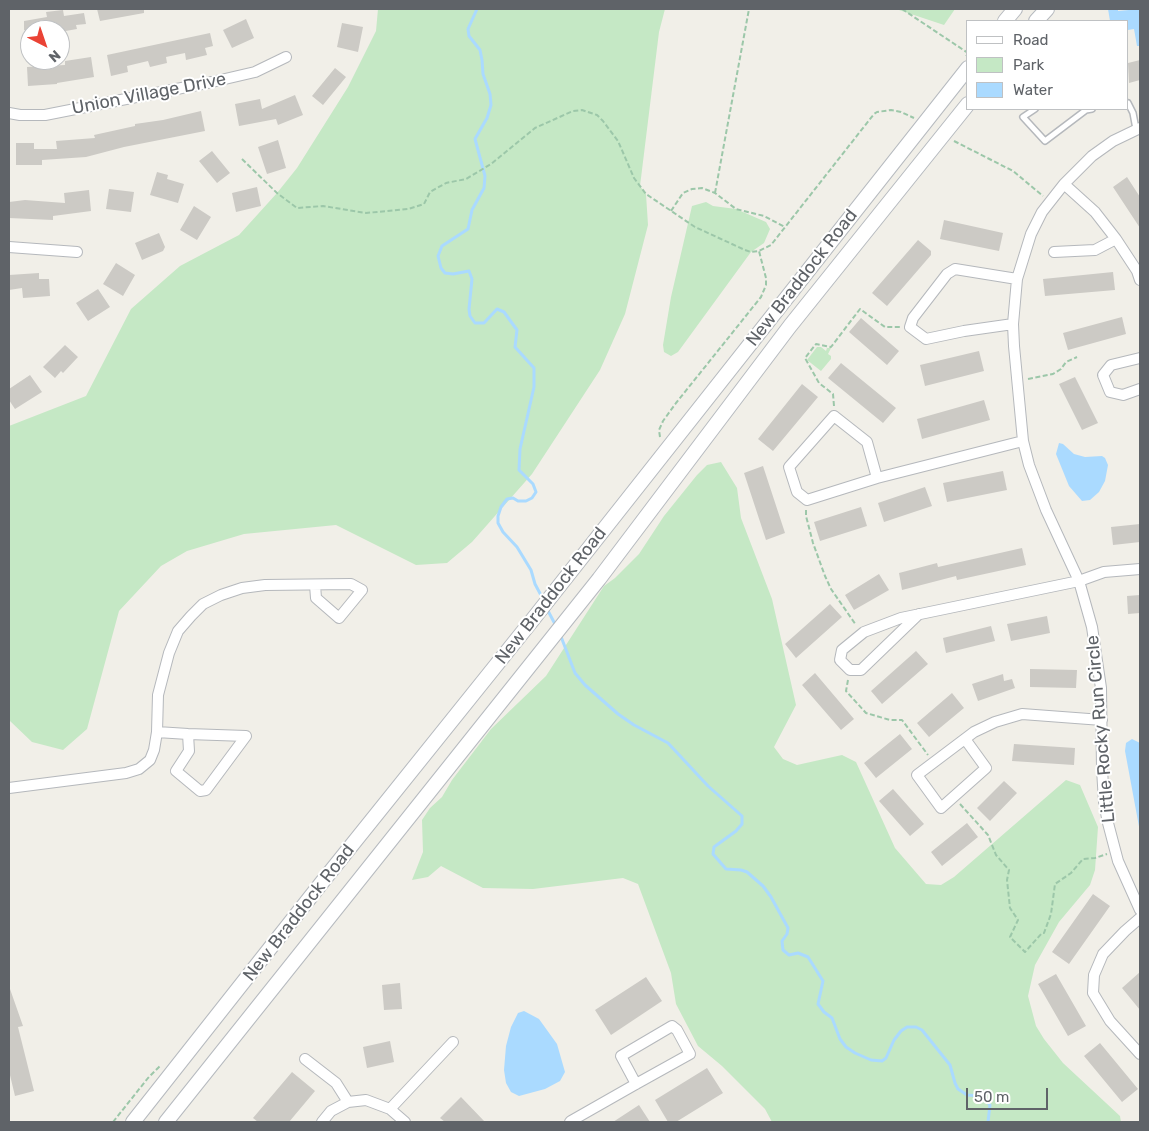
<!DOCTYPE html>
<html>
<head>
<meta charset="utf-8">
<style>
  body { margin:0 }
  #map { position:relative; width:1149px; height:1131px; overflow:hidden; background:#f1efe8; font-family:Rubik,sans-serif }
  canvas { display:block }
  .frame { position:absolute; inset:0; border:10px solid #5f6368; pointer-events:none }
  .legend { position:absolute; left:966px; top:20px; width:162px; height:90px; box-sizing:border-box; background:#fff; border:1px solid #bfc1c3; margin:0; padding:6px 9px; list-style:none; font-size:15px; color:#5f6368 }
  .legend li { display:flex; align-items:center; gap:10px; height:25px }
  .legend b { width:25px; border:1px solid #bfc1c3 }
  .north { position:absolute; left:20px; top:20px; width:50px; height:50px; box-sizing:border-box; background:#fff; border:1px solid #bfc1c3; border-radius:50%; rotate:139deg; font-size:14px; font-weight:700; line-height:20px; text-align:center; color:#5f6368 }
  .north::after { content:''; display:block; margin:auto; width:18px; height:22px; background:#ea4335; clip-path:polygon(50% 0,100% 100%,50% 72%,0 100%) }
  .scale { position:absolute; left:966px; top:1088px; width:82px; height:22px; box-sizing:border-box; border:2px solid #5f6368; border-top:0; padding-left:6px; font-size:15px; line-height:18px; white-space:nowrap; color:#5f6368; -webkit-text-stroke:4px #fff; paint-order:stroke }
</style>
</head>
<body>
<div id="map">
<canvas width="1149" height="1131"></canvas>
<div class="frame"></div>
<ul class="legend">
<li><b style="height:6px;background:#fff"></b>Road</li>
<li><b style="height:14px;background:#c5e8c5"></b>Park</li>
<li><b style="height:14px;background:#aadaff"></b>Water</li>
</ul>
<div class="north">N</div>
<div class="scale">50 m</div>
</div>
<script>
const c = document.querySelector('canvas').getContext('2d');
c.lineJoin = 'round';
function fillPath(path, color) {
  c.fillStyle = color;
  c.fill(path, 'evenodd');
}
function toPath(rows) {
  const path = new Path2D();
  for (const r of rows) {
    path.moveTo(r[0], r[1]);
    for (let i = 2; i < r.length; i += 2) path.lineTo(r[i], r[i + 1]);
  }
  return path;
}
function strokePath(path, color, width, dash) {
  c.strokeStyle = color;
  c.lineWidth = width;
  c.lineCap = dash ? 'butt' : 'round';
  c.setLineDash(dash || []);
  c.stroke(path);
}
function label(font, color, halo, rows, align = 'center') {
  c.font = font + ' Rubik,sans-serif';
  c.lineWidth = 4;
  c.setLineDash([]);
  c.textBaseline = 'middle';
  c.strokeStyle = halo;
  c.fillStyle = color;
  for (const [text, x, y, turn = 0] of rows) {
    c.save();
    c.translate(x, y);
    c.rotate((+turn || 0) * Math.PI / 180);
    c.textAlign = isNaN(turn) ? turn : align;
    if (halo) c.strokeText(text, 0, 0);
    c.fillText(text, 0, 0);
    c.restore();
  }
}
fillPath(toPath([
  [378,9,665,9,659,32,640,186,646,194,648,225,625,314,600,370,532,474,472,542,447,563,416,565,336,525,244,534,187,551,161,566,119,611,87,729,63,750,32,742,10,721,9,717,9,426,86,396,131,309,180,266,239,235,277,193,297,168,348,87,376,31],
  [896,9,955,9,944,25],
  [706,202,713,206,736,209,766,222,770,229,764,243,751,252,678,352,671,356,664,352,663,345,671,297,692,206],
  [817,347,821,347,826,351,827,348,831,348,828,354,831,356,831,359,821,371,807,360],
  [721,462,737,488,741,518,772,599,796,705,774,747,783,759,797,765,842,755,856,762,895,848,926,884,941,885,954,877,1066,780,1080,785,1098,827,1095,870,1090,885,1059,922,1035,965,1028,996,1036,1026,1044,1039,1063,1063,1120,1116,1121,1122,772,1122,765,1109,722,1066,698,1046,676,1004,671,973,638,884,623,878,533,889,483,888,441,866,428,877,412,880,423,852,422,820,430,808,442,797,452,780,491,729,546,676,604,586,615,578,639,554,664,516,697,475,707,465]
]), '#c5e8c5');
fillPath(toPath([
  [1108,9,1118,9,1118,11,1140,9,1140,46,1137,46,1134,29,1128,30,1128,21,1110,21],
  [1059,443,1063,444,1074,454,1085,457,1102,456,1105,458,1108,465,1105,481,1099,492,1090,500,1082,501,1069,486,1056,454],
  [1132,739,1140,743,1140,832,1125,751,1126,743],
  [524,1011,539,1019,557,1044,565,1072,560,1081,545,1089,519,1096,511,1092,506,1083,504,1070,506,1046,511,1027,518,1013]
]), '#aadaff');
strokePath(toPath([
  [477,9,468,29,469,36,480,50,482,60,483,74,490,94,491,105,487,118,475,139,485,176,484,188,472,210,468,229,442,246,438,256,441,268,445,273,453,274,469,271,472,279,469,309,470,316,475,323,484,323,497,309,504,312,517,330,515,347,534,368,534,387,520,449,519,470,533,484,536,492,532,498,526,501,518,501,513,498,507,499,501,507,498,516,498,523,503,532,517,547,531,570,535,584,543,599],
  [546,607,556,626],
  [560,634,575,673,585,685,618,714,634,725,668,743,708,786,742,816,742,824,736,831,714,847,713,854,726,869,741,870,747,872,763,886,771,897,788,928,787,934,782,941,783,950,789,955,798,953,808,957,823,981,818,1004,824,1012,832,1018,840,1039,846,1047,855,1053,871,1060,882,1061,886,1058,894,1040,901,1031,907,1027,916,1027,922,1030,950,1065,955,1083,958,1089,967,1095,981,1096,990,1105,988,1122]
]), '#aadaff', 3);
fillPath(toPath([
  [97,9,144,9,144,13,100,21],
  [63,10,64,16,84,13,86,24,76,25,77,29,60,32,60,30,24,30,24,21,47,17,46,12],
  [246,19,254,38,232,48,223,30],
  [342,23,363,27,358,52,337,47],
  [210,33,213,46,205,48,207,55,186,60,185,53,166,57,167,63,150,67,148,61,127,66,128,72,111,76,107,55],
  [91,57,94,77,57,83,57,84,28,86,27,67,65,65,65,61],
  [1140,60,1140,80,1129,83,1128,63],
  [335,68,346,77,323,105,312,96],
  [295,95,303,115,278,125,276,119,239,126,235,104,260,99,262,109],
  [201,111,205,131,124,147,86,157,42,160,42,165,16,165,16,143,34,143,34,149,57,149,56,141,95,138,94,135,135,126,135,124,163,120],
  [278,140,286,168,267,174,258,147],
  [212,151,230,173,217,183,199,161],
  [157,172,168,175,167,179,184,184,178,203,150,195],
  [1127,177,1140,197,1140,228,1113,187],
  [257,187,261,206,236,212,232,193],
  [109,189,134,192,131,212,106,209],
  [89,190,91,211,53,216,53,220,9,218,9,202,25,200,65,203,64,193],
  [194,206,211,217,197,240,180,230],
  [944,220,1003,233,999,251,940,239],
  [159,233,165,247,163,251,142,260,135,243],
  [918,240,931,251,931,255,887,306,872,293],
  [116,263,135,275,123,296,103,284],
  [1113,272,1115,290,1045,296,1043,279],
  [39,273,39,279,49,279,50,296,23,298,22,288,9,290,9,275],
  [98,289,110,307,88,321,76,303],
  [1122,317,1126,334,1068,350,1063,333],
  [861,318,899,351,887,365,849,332],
  [65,345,78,357,63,373,61,371,55,378,43,367],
  [979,351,984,371,925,386,920,365],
  [841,363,896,408,883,423,828,378],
  [30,375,42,392,15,409,9,400,9,389],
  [1075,377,1098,423,1082,430,1059,384],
  [802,384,818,397,773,451,758,439],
  [984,400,990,420,922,439,917,419],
  [763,466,785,533,766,540,744,473],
  [1003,471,1007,490,947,502,943,483],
  [925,487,932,506,884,522,878,503],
  [861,507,867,526,820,541,814,522],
  [1140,524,1140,542,1113,545,1111,527],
  [1022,548,1026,565,957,580,956,576,902,590,899,573,937,563,938,567],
  [879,574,889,590,854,610,845,595],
  [1140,595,1140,613,1128,614,1127,596],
  [830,604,842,617,796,658,785,644],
  [1047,616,1050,633,1011,641,1007,624],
  [991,626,995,641,946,653,943,638],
  [916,651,928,664,882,704,871,691],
  [1030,669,1077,670,1076,688,1030,687],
  [815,673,854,719,841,730,802,685],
  [1003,674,1004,681,1012,679,1015,688,978,701,972,684],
  [952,693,964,708,929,737,917,723],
  [900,734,912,749,876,778,864,763],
  [1014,744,1075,748,1074,765,1012,761],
  [1004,781,1017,793,990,821,977,808],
  [893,789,924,824,910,836,879,801],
  [967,823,978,837,942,866,931,852],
  [1093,894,1110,906,1069,964,1052,952],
  [1140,972,1140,1010,1122,988],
  [1056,974,1086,1026,1068,1036,1038,984],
  [646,977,662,1001,611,1035,595,1010],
  [400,983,402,1009,384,1010,382,985],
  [10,989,23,1026,18,1027,34,1091,15,1096,9,1071,9,990],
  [390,1041,394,1062,367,1068,363,1047],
  [1100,1043,1138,1089,1122,1102,1084,1056],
  [707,1068,723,1093,676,1122,668,1122,655,1100],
  [292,1072,315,1091,289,1122,258,1122,253,1118],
  [461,1097,485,1122,445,1122,440,1118],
  [639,1105,650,1122,613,1122]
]), '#cccac5');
const lane = toPath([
  [1128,103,1133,113,1136,129],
  [1035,109,1023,117,1045,141,1086,110,1092,109]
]);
const street = toPath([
  [9,113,20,115,45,115,212,82,255,72,286,57],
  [1140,128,1113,141,1092,156,1064,184,1042,212,1031,234,1017,279,1013,324,1014,346,1023,441,1029,465,1046,510,1079,581,1092,627,1101,688,1102,769,1104,802,1108,823,1118,861,1140,910],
  [1064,184,1095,212,1116,239,1137,271,1140,280],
  [9,247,77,252],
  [1054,252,1095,250,1116,239],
  [1013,324,964,331,926,339,910,327,913,318,947,274,955,269,1017,279],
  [1140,358,1111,365,1103,375,1110,392,1123,395,1140,389],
  [877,478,867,442,834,416,789,467,797,492,807,500,877,478,1023,441],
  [919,614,861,670,850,670,840,660,842,650,864,632,901,618,1079,581,1104,572,1140,569],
  [157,732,188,734,246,736,206,790,200,791,176,771,189,751,188,734],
  [965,739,986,768,941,808,917,775,974,732,995,722,1022,714,1102,720],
  [9,788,126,773,139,769,150,760,154,750,157,732,158,695,169,653,178,631,191,616,203,604,221,595,242,588,265,585,351,584,362,590,339,618,316,598,315,585],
  [1140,918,1125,931,1103,954,1094,975,1093,993,1110,1021,1140,1054],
  [305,1059,336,1083,348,1102],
  [390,1109,453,1042],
  [322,1122,331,1111,348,1102,366,1100,390,1109,405,1122],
  [570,1122,571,1121,636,1084,690,1054,677,1030,672,1026,621,1056,636,1084]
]);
const secondary = toPath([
  [1005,21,1015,9],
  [1036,21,1047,9],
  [133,1122,327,876,530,623,968,68],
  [166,1122,599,579,790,326,968,104]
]);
strokePath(lane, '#b5b8bc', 8);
strokePath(street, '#b5b8bc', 12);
strokePath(secondary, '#b6babf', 16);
strokePath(toPath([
  [902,9,968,53,966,56],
  [954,141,1013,171,1043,196],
  [242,159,277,193,297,208,323,206,366,213,408,209,424,204,430,192,446,183,466,179,491,164,535,128,573,111,582,110,597,115,603,121,618,141,634,178,646,194,695,227,745,250,751,252,759,251,771,245,874,114,877,112,891,110,901,112,914,118],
  [715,193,749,9],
  [671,211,683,193,692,189,702,188,715,193,736,209,764,216,785,227],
  [1028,379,1053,374,1061,369,1066,362,1077,357],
  [834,406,833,394,819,383,805,358,816,344,831,347,860,309,885,327,900,327],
  [660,437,659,430,663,421,676,403,761,297,766,285,766,278,759,251],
  [806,510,806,516,813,543,825,576,831,589,856,625],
  [848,680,846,691,866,713,890,720,902,720,928,755],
  [960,804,988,835,996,855,1009,870,1007,880,1010,908,1018,920,1010,937,1025,952,1042,933,1044,933,1051,914,1055,884,1071,873,1083,859,1095,858,1107,854],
  [113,1122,148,1078,161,1065]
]), '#9cc7a9', 2, [5, 2.5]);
strokePath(lane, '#fff', 5);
strokePath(street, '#fff', 10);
strokePath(secondary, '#fff', 14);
label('18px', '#5f6368', '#fff', [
  ["Union Village Drive",149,94,-11],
  ["New Braddock Road",802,278,-52],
  ["New Braddock Road",551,596,-52],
  ["Little Rocky Run Circle",1101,729,-95],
  ["New Braddock Road",299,913,-52]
]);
</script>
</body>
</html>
